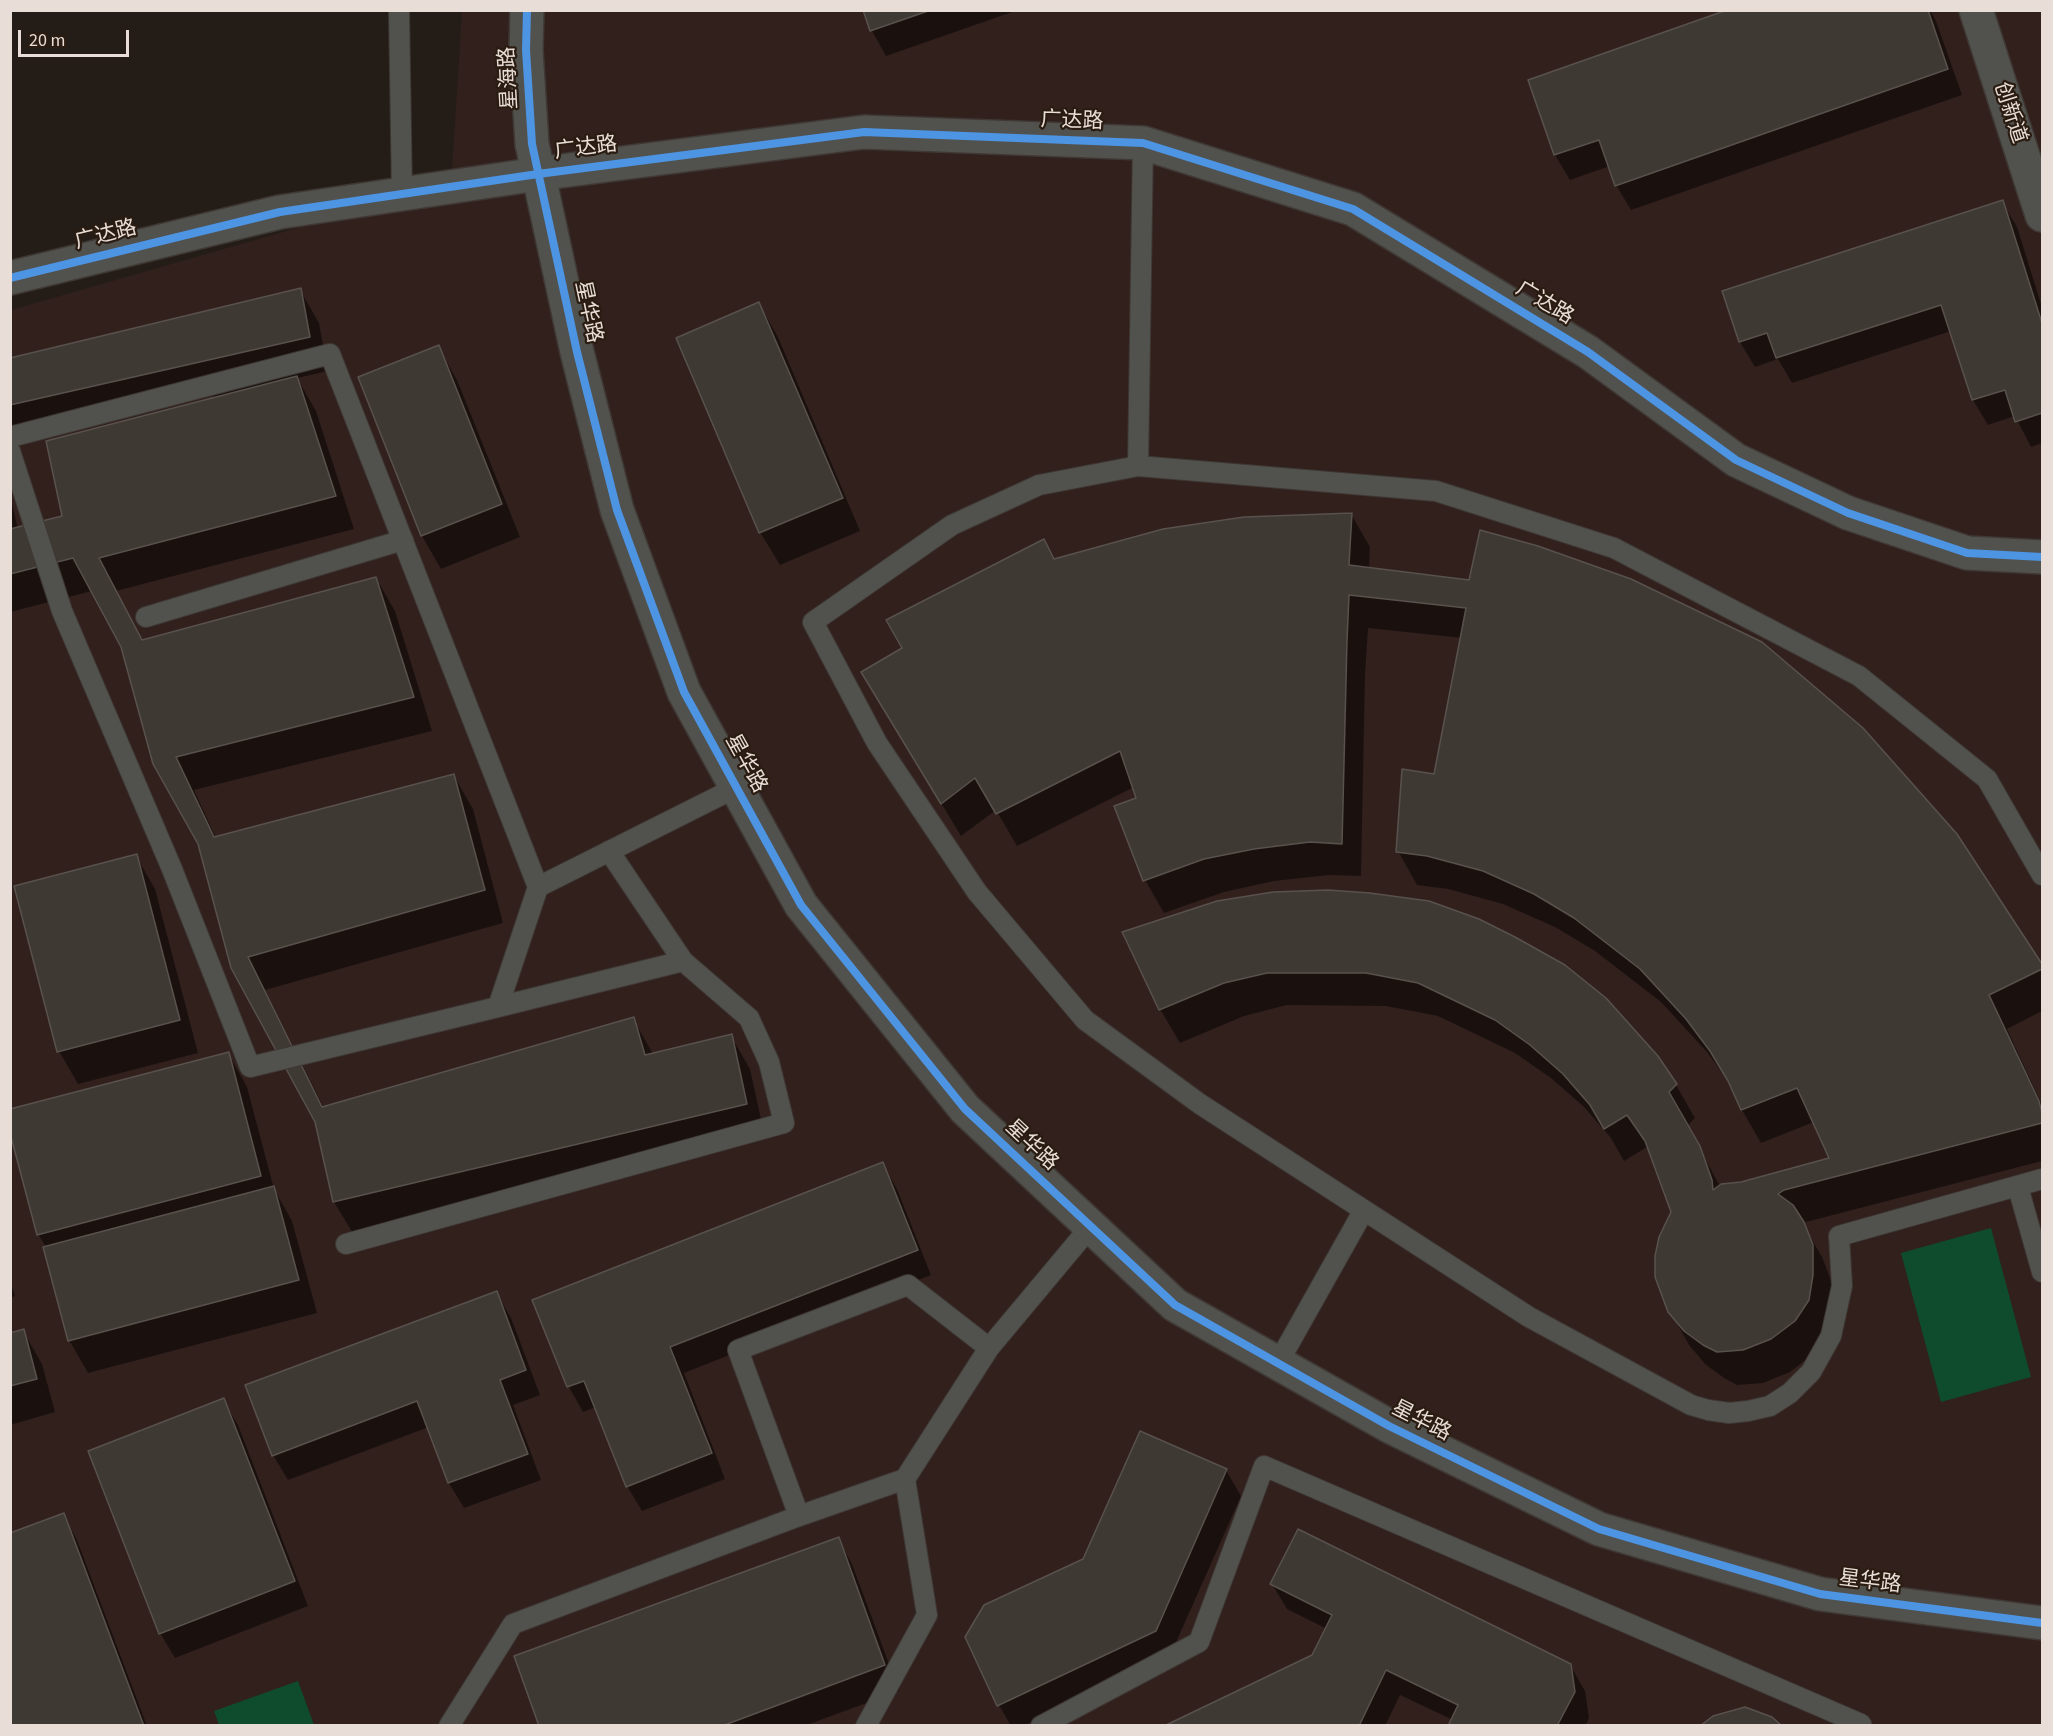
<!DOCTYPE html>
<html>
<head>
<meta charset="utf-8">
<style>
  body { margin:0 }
  #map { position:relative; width:2053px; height:1736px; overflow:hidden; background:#241d17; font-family:"Source Sans 3",sans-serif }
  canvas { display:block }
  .frame { position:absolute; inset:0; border:12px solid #e8ded7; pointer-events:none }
  .scale { position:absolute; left:18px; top:30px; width:111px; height:27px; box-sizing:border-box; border:3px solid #e8ded7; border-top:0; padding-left:8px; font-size:18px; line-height:21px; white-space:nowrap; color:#e8ded7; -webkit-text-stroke:4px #2a1c11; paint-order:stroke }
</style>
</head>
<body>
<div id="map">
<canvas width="2053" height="1736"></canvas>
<div class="frame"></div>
<div class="scale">20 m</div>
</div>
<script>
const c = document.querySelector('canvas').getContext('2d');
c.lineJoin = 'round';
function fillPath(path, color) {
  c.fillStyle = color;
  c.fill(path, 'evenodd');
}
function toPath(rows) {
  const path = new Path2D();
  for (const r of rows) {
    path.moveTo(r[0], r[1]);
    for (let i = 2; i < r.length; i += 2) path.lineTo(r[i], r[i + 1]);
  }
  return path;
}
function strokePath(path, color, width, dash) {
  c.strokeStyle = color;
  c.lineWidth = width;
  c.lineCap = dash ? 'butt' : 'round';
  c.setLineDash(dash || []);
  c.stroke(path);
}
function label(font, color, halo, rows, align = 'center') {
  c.font = font + ' "Source Sans 3","Noto Sans SC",sans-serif';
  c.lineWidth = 4.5;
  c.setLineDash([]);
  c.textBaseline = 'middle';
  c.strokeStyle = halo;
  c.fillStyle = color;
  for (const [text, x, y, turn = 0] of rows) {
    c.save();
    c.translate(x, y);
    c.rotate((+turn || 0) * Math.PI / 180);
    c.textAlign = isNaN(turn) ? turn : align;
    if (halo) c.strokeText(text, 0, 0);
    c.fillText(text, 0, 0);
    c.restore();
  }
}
fillPath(toPath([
  [462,11,2042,11,2042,1725,11,1726,11,310,433,189,451,187]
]), '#32201d');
fillPath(toPath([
  [1991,1228,2031,1377,1941,1402,1901,1253],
  [298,1681,314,1725,219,1725,214,1711]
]), '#0e4c2d');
fillPath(toPath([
  [865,10,1018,10,886,56,872,31],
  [1731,10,1930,10,1936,21,1962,95,1631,210,1616,185,1610,166,1570,180,1555,155,1530,81],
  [2002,202,2017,227,2042,307,2042,443,2031,447,2015,416,1988,425,1973,400,1951,331,1792,383,1778,359,1755,367,1740,342,1724,292],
  [300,290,319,323,328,371,297,378,316,411,354,529,116,591,143,641,376,578,395,611,432,731,194,790,216,838,454,776,473,809,503,923,265,990,324,1108,633,1019,653,1054,731,1036,750,1069,765,1137,354,1235,334,1202,316,1121,200,843,122,647,92,591,10,612,10,496,18,529,64,517,213,399,213,396,10,442,10,360],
  [759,304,778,337,860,531,780,565,760,532],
  [438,347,457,380,520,537,441,569,422,536,360,378],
  [1351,514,1370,547,1369,569,1470,582,1956,835,2042,967,2042,1011,2007,1029,2042,1105,2042,1161,1802,1223,1822,1257,1831,1280,1831,1309,1813,1354,1790,1372,1763,1383,1737,1385,1724,1378,1705,1364,1689,1345,1670,1311,1673,1212,1650,1152,1647,1147,1624,1161,1611,1138,1584,1107,1551,1078,1515,1053,1438,1016,1386,1006,1287,1005,1244,1016,1180,1043,1160,1009,1125,933,1218,903,1676,1085,1695,1118,1687,1126,1720,1186,1741,1183,1831,1159,1814,1122,1761,1143,1742,1110,1730,1083,1707,1052,1661,1002,1595,951,1555,927,1503,904,1448,889,1417,885,1398,851,1435,776,1462,638,1368,628,1365,675,1361,876,1329,875,1274,881,1224,892,1164,913,1145,880,1138,799,1134,787,1017,846,996,810,961,836,882,705,1054,560],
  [136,856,155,889,198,1053,78,1084,59,1051],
  [228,1053,247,1087,274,1189,292,1221,317,1313,88,1373,69,1340,46,1247,38,1234],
  [883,1164,897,1189,931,1275,684,1373,725,1479,642,1511,627,1486,596,1407,583,1412,569,1387,534,1301],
  [10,1281,15,1296,10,1298],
  [496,1292,511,1318,540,1395,513,1405,541,1480,464,1508,449,1483,429,1427,288,1480,273,1455],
  [23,1331,42,1364,55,1412,10,1425,10,1335],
  [223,1400,238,1425,308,1606,175,1658,160,1633],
  [1141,1433,1226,1470,1241,1496,1170,1656,1023,1726,1011,1726,999,1705,1085,1560],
  [63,1515,77,1540,147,1726,10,1726],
  [838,1539,852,1564,899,1691,804,1726,541,1726],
  [1272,1584,1570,1665,1585,1691,1589,1718,1585,1726,1450,1726,1453,1720,1400,1695,1385,1726,1167,1726,1313,1657,1327,1629,1287,1609]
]), '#0007');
const building = toPath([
  [863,10,931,10,870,31,863,10],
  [1727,10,1928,10,1948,69,1615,186,1599,140,1554,155,1528,80,1727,10],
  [2003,200,2042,323,2042,413,2015,422,2005,390,1972,400,1941,305,1776,358,1767,333,1739,342,1722,291,2003,200],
  [301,288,310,337,10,405,10,358,301,288],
  [759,302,843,498,759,533,676,338,759,302],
  [439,345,502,504,421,536,358,377,439,345],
  [297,376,336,496,99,558,142,640,376,577,414,697,176,757,214,837,454,774,485,890,248,957,322,1107,634,1017,645,1055,732,1034,747,1104,333,1202,315,1122,231,968,198,844,153,764,121,647,73,558,10,574,10,529,62,516,46,441,297,376],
  [1352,513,1349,565,1469,580,1480,530,1538,546,1631,579,1762,642,1863,728,1957,834,2042,964,2042,969,1989,995,2039,1101,2042,1113,2042,1123,1784,1190,1778,1194,1793,1205,1804,1222,1813,1245,1813,1275,1809,1300,1795,1321,1771,1339,1743,1350,1717,1352,1703,1345,1684,1331,1668,1312,1655,1277,1655,1256,1659,1237,1671,1212,1645,1141,1627,1115,1604,1129,1590,1105,1563,1074,1530,1045,1495,1020,1418,983,1366,973,1267,973,1224,983,1159,1010,1125,938,1122,932,1217,901,1273,892,1328,890,1370,893,1429,901,1479,919,1515,937,1565,965,1606,998,1658,1056,1677,1084,1669,1092,1700,1146,1712,1180,1713,1190,1721,1184,1741,1182,1829,1158,1797,1088,1741,1110,1728,1081,1710,1051,1686,1019,1640,969,1574,918,1534,894,1483,871,1427,856,1396,852,1402,769,1434,774,1466,608,1349,595,1347,641,1342,844,1310,842,1254,849,1204,859,1143,881,1114,806,1136,798,1120,751,996,814,975,778,941,804,861,672,902,648,886,620,1044,539,1054,559,1163,529,1244,517,1352,513],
  [137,854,180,1020,57,1052,14,886,137,854],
  [229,1052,261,1176,37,1235,10,1133,10,1109,229,1052],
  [883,1162,918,1250,670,1347,712,1453,626,1487,584,1381,567,1387,532,1300,883,1162],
  [274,1186,299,1280,68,1341,43,1247,274,1186],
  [497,1291,526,1370,500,1380,528,1454,448,1483,417,1401,272,1456,245,1385,497,1291],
  [24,1329,37,1379,10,1386,10,1333,24,1329],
  [224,1398,295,1581,159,1634,88,1451,224,1398],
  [1140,1431,1227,1469,1156,1631,997,1706,965,1637,984,1605,1083,1559,1140,1431],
  [64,1513,144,1726,10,1726,10,1533,64,1513],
  [1298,1529,1571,1664,1575,1692,1557,1726,1448,1726,1458,1705,1386,1670,1359,1726,1164,1726,1312,1655,1332,1615,1270,1584,1298,1529],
  [839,1537,885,1665,722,1726,539,1726,514,1656,839,1537],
  [1745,1707,1772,1717,1782,1726,1700,1726,1713,1716,1745,1707]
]);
fillPath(building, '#3f3934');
strokePath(building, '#58514c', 1.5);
const service = toPath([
  [399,10,402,194],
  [1143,143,1138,466,1436,491,1614,548,1859,676,1987,779,2042,875],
  [10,437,330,354,538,887,498,1007,250,1067,172,869,62,611,10,451],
  [1138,466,1039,485,952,525,813,622,877,743,977,892,1085,1020,1200,1104,1529,1317,1691,1405,1708,1410,1729,1413,1748,1411,1770,1406,1790,1393,1811,1372,1831,1336,1842,1286,1839,1236,2042,1179],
  [146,617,403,540],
  [538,887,737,787],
  [498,1007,683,961],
  [2018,1187,2042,1272],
  [346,1244,784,1123,769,1062,749,1018,683,961,609,851],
  [1278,1363,1364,1210],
  [799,1516,905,1479],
  [449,1726,513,1624,799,1516,738,1350,908,1285,989,1348],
  [866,1726,927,1615,905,1479,989,1348,1091,1226],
  [1041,1726,1199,1642,1264,1466,1861,1724]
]);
const tertiary = toPath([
  [527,10,526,50,532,144,577,352,617,510,684,692,801,905,965,1109,1175,1305,1389,1426,1599,1529,1820,1594,2042,1623],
  [1976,10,2042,215],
  [10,278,280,212,538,174,864,132,1143,143,1353,209,1588,352,1736,460,1848,513,1967,553,2042,557]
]);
strokePath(service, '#3f3833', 22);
strokePath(tertiary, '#3f3833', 36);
strokePath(service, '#51524e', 20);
strokePath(tertiary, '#51524e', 33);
strokePath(toPath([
  [527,10,526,50,532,144,577,352,617,510,684,692,801,905,965,1109,1175,1305,1389,1426,1599,1529,1820,1594,2042,1623],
  [10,278,280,212,538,174,864,132,1143,143,1353,209,1588,352,1736,460,1848,513,1967,553,2042,557]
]), '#4d94e3', 8);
label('21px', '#e8ded7', '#2a1c11', [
  ["星海路",510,78,-93],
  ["创新道",2009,113,72],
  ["广达路",1072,122,2],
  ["广达路",586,149,-7],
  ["广达路",106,236,-14],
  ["广达路",1544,304,31],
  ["星华路",587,312,78],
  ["星华路",745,764,61],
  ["星华路",1031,1146,43],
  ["星华路",1421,1422,27],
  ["星华路",1870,1583,7]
]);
</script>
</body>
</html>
